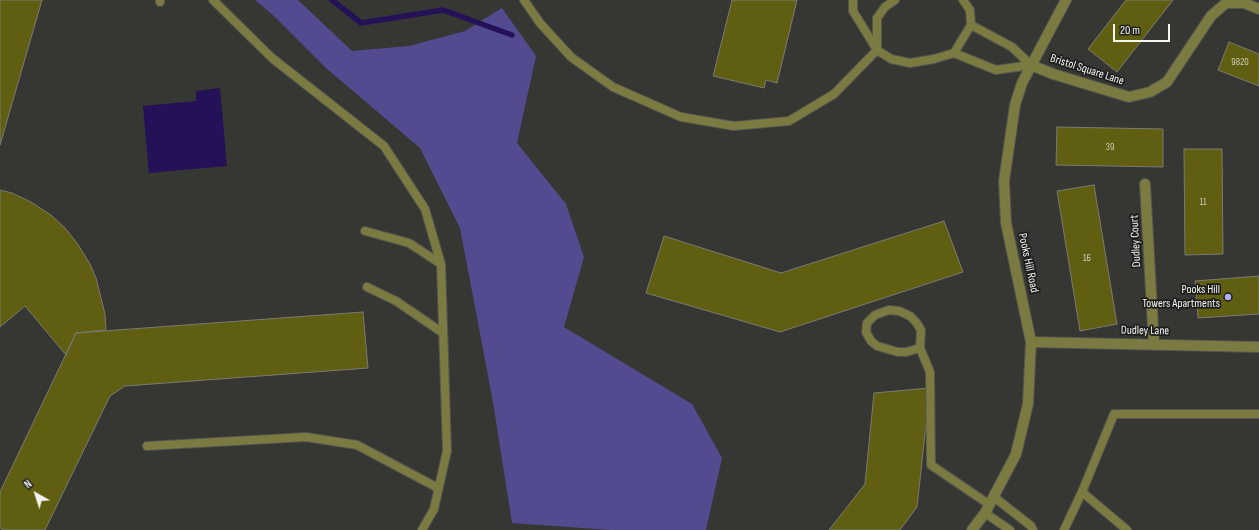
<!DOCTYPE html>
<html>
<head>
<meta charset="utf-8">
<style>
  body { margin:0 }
  #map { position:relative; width:1259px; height:530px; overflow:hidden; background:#363632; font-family:"Sofia Sans Condensed",sans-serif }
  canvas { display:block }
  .north { position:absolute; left:16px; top:474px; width:40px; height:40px; -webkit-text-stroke:3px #1e1e1c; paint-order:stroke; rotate:321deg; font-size:11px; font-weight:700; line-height:16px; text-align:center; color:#f4f4f1 }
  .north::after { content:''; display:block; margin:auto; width:14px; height:18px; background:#f4f4f1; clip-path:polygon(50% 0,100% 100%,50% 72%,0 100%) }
  .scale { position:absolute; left:1113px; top:24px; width:57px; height:18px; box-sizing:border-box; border:2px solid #f4f4f1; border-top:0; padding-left:5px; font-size:12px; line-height:14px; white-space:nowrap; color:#f4f4f1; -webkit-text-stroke:3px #1e1e1c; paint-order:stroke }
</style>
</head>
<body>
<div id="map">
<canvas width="1259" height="530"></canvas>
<div class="north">N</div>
<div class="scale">20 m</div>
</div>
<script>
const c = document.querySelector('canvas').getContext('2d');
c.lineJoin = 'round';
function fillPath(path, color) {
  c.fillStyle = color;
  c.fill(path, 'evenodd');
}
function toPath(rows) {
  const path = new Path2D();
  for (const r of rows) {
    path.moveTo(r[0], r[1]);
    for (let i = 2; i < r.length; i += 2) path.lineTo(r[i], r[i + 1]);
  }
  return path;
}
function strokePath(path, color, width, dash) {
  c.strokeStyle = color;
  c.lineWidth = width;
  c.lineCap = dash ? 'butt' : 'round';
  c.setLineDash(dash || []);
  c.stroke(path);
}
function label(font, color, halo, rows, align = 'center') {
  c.font = font + ' "Sofia Sans Condensed",sans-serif';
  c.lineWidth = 3.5;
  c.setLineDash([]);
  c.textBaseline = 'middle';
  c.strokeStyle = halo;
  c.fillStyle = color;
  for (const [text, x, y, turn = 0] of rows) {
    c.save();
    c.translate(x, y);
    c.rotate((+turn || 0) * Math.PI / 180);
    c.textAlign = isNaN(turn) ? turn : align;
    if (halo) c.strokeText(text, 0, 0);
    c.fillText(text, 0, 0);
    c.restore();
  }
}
fillPath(toPath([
  [255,0,298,0,352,51,409,46,465,31,502,8,536,56,517,143,566,204,584,257,564,327,692,404,722,458,706,530,610,530,512,523,493,402,460,228,420,148,326,68,275,17]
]), '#534b90');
fillPath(toPath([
  [220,88,227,166,149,173,143,106,196,101,196,91]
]), '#241158');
strokePath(toPath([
  [332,0,361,23,443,10,512,35]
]), '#241158', 5.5);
const building = toPath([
  [0,0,42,0,0,145,0,0],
  [732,0,797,0,777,83,766,80,764,88,713,76,732,0],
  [1126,0,1173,0,1117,72,1088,49,1126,0],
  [1229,42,1259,54,1259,86,1218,70,1229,42],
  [1057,127,1163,129,1163,167,1056,165,1057,127],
  [1184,149,1222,149,1223,254,1185,255,1184,149],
  [1094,185,1117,324,1080,331,1057,191,1094,185],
  [0,190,12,193,31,202,51,215,65,228,77,243,90,264,96,278,105,314,106,330,76,333,66,355,25,306,0,327,0,190],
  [944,221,963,272,780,332,646,293,664,236,781,273,944,221],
  [1259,276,1259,314,1198,318,1195,281,1259,276],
  [363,312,368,368,125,386,110,396,45,530,4,530,0,528,0,492,76,333,363,312],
  [930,388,917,507,900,530,829,530,865,484,874,393,930,388]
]);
fillPath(building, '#605e10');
strokePath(building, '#7b7b76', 1);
const service = toPath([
  [160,0,160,2],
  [213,0,272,58,384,146,425,209,441,264],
  [524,0,540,23,571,57,613,87,681,117,734,126,789,121,834,94,877,50,877,18,885,7,895,0],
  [853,0,853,11,877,50,891,59,910,63,934,59,954,53,971,25,970,10,963,0],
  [971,25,1012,47,1031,65],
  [954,53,996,70,1031,65],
  [365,231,409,243,441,264,447,451,434,509,422,530],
  [367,287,396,301,443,333],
  [920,348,906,352,898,352,877,346,871,341,866,332,867,323,875,315,889,310,899,311,910,316,916,322,921,330,920,348,930,372,931,465,990,505],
  [147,446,306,437,357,445,438,488],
  [1082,492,1127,530],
  [994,497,1031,526,1033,530],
  [985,513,1010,530],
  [1064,530,1082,492,1114,414,1259,414]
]);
const minor = toPath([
  [1031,65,1053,74,1129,97,1150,92,1167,82,1211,16,1226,3,1244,3,1259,9],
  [1145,184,1154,345],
  [1031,342,1259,347]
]);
const tertiary = toPath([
  [972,530,985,513,1016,454,1028,404,1031,342,1006,223,1004,181,1015,105,1022,83,1066,0]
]);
strokePath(service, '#545451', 10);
strokePath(minor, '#545451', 12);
strokePath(tertiary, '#545451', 12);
strokePath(service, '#7b7a40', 8);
strokePath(minor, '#7b7a40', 10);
strokePath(tertiary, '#7b7a40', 10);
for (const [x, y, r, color] of [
  [1228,297,4,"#b2adf9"]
]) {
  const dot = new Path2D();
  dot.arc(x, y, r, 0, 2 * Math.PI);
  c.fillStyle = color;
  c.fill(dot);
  strokePath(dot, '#1e1e1c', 1.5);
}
label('10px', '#cfceb9', null, [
  ["9820",1240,62],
  ["39",1110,147],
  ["11",1203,202],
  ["16",1087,258]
]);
label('12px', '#f4f4f1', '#1e1e1c', [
  ["Bristol Square Lane",1087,70,18],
  ["Dudley Court",1136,241,-93],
  ["Pooks Hill Road",1028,263,78],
  ["Dudley Lane",1145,331,1]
]);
label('12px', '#f4f4f1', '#1e1e1c', [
  ["Pooks Hill",1220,290],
  ["Towers Apartments",1220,304]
], 'right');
</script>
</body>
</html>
